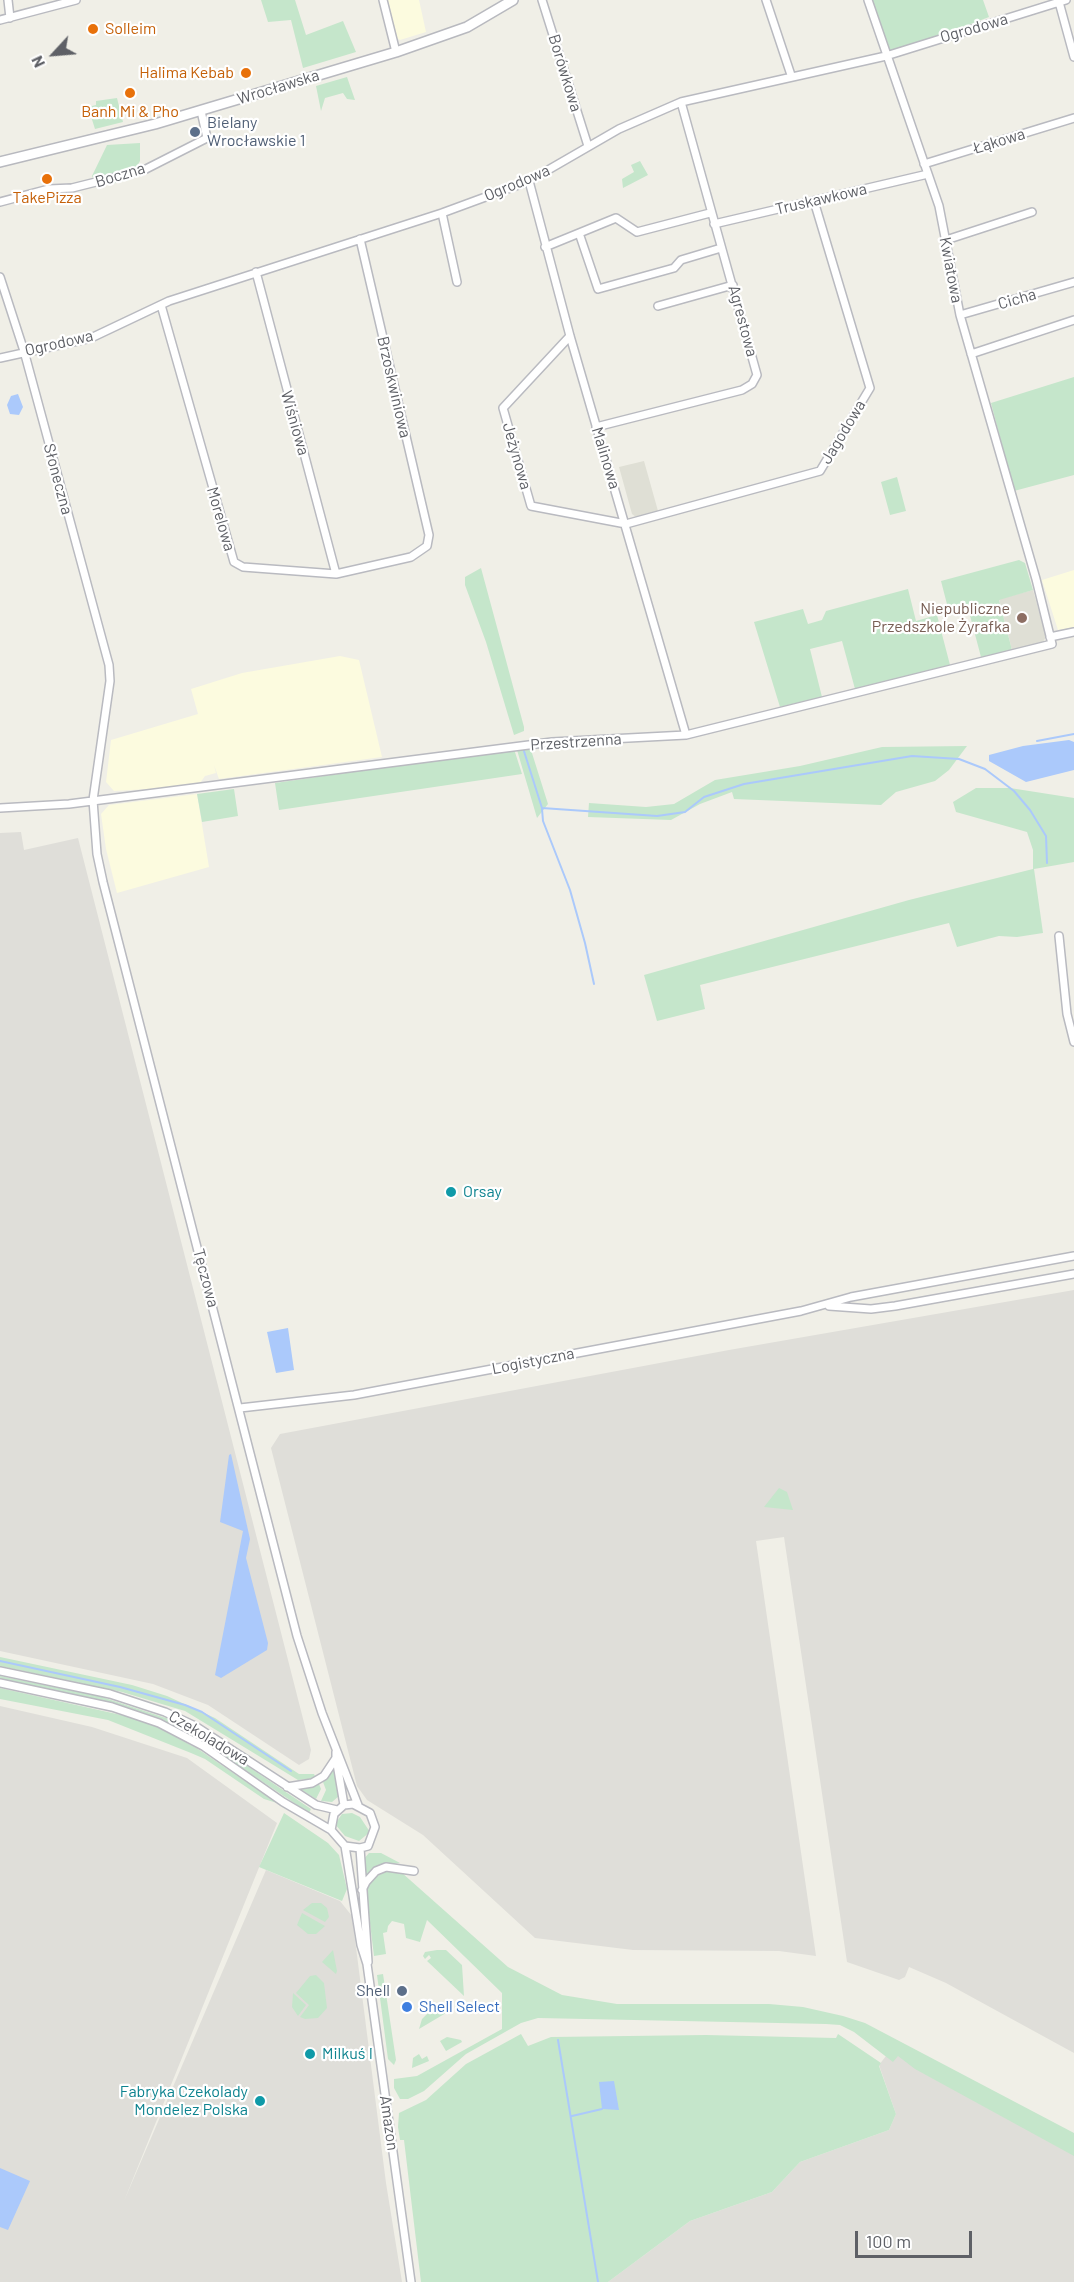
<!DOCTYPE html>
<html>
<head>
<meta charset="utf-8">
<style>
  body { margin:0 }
  #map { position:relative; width:1074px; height:2282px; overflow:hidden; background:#f0efe7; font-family:Barlow,sans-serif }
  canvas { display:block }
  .north { position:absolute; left:24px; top:24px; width:60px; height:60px; -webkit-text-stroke:4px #fff; paint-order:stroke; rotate:244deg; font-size:16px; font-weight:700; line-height:24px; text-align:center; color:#5e6066 }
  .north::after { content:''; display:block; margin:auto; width:21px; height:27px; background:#5e6066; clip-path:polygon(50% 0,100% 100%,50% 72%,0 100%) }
  .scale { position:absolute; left:855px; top:2231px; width:117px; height:27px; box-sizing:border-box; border:3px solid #5e6066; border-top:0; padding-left:8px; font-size:18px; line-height:21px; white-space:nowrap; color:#5e6066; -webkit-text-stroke:4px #fff; paint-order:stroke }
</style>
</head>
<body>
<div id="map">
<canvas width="1074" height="2282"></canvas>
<div class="north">N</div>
<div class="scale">100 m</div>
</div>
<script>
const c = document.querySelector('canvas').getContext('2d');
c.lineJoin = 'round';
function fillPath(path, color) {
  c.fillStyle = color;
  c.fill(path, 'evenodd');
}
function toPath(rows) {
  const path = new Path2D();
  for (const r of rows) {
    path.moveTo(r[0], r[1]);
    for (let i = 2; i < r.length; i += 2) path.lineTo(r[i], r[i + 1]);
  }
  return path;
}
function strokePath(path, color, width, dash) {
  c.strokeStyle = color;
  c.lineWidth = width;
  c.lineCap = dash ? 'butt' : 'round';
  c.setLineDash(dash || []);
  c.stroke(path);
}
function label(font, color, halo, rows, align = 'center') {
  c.font = font + ' Barlow,sans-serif';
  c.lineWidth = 4.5;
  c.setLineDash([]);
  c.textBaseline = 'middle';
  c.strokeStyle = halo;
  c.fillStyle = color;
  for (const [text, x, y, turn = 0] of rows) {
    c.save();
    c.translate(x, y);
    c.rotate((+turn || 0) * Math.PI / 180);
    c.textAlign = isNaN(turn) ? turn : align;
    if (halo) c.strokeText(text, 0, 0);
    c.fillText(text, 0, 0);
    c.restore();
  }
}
fillPath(toPath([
  [388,0,419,0,426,32,400,40,397,38],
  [1074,570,1074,627,1058,630,1042,580],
  [340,656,359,660,382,757,219,779,214,765,216,773,205,776,200,783,166,788,114,791,106,782,111,740,198,714,191,689,242,673],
  [197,794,209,867,117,893,106,849,101,814,109,805]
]), '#fcfbdf');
fillPath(toPath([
  [21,832,24,850,78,838,311,1750,309,1759,299,1765,208,1705,153,1684,0,1651,0,833],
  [1074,1290,1074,2053,946,1983,909,1967,905,1977,899,1980,847,1962,784,1537,756,1541,816,1956,779,1951,633,1950,535,1938,423,1835,367,1800,357,1786,271,1448,280,1434,729,1350],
  [0,1706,92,1727,187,1758,277,1823,124,2201,266,1870,340,1901,352,1916,386,2183,402,2282,0,2282],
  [896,2043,1074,2140,1074,2282,608,2282,690,2221,772,2192,800,2162,889,2130,896,2114,879,2065]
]), '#dfded9');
fillPath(toPath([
  [644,461,658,511,636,517,632,514,619,467],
  [1033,590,1046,637,1043,642,1012,650,999,599]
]), '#dfdfd5');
fillPath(toPath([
  [261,0,295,0,306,35,343,21,356,52,303,68,291,20,268,22],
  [872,0,983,0,989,17,890,55],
  [347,77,355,100,347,99,343,93,325,98,321,111,316,86],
  [117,98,123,122,95,129,88,107,96,105,96,101],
  [140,143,140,161,129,180,98,187,92,176,107,145],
  [640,161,648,175,623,188,622,179,634,172,631,165],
  [1074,377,1074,475,1014,491,991,403],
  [897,477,906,511,890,515,881,482],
  [1019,560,1025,563,1033,590,999,600,1012,650,981,657,968,608,949,612,941,581],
  [481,568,524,727,524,731,514,735,486,642,465,585,465,577],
  [908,589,916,621,937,615,950,665,855,689,842,641,810,649,822,697,780,707,754,622,803,609,808,624,822,620,826,611],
  [967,746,949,770,935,781,896,792,881,805,734,799,732,792,700,804,671,820,588,817,589,803,646,807,674,804,715,780,800,766,882,747],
  [514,749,522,774,279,810,275,783],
  [517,750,531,750,548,804,537,818],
  [976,788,1010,788,1074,798,1074,862,1034,869,1043,933,1017,937,999,936,957,947,949,923,700,985,705,1009,657,1021,644,975,909,900,1033,869,1033,850,1027,832,956,812,953,802],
  [234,789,238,816,202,822,197,794],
  [779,1488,787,1492,793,1510,764,1507],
  [0,1657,132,1685,167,1696,215,1718,299,1774,314,1774,316,1778,298,1780,185,1711,122,1692,0,1666],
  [0,1676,99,1696,172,1720,206,1738,311,1809,309,1813,211,1747,164,1720,117,1704,0,1679],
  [0,1688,130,1717,157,1727,198,1749,277,1803,264,1799,205,1759,191,1753,108,1720,0,1699],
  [335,1768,339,1796,332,1802,321,1801,326,1790,323,1782],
  [319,1784,321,1789,316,1799,300,1789],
  [284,1813,328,1843,339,1855,347,1889,342,1901,259,1867],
  [352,1813,360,1817,370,1832,359,1841,345,1836,335,1824,342,1814],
  [369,1853,381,1853,400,1863,379,1866,365,1877,363,1860],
  [387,1871,401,1872,508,1967,562,1995,617,2004,769,2004,803,2007,843,2016,865,2023,1074,2133,1074,2156,915,2069,898,2056,893,2062,854,2032,840,2025,826,2024,538,2018,521,2023,466,2054,424,2091,408,2099,400,2099,394,2088,394,2079,417,2076,502,2029,502,1993,427,1920,420,1942,406,1938,404,1924,392,1921,388,1926,387,1932,383,1933,386,1954,374,1956,366,1891,369,1880],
  [312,1903,321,1903,327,1908,329,1917,325,1922,303,1910],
  [302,1913,325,1926,316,1934,308,1934,297,1925],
  [333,1950,337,1971,336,1974,322,1962],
  [437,1950,446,1950,462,1965,464,1996,427,1961,431,1958,429,1955,425,1959,423,1956,425,1952],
  [383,1974,396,2060,394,2065,388,2059,377,1975],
  [316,1975,324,1983,327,2008,318,2018,305,2019,300,2017,309,2005,296,1993,310,1976],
  [293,1993,306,2005,298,2016,292,2007],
  [437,2008,451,2010,419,2029,422,2019,428,2013,437,2014],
  [521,2034,528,2046,551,2037,706,2035,836,2038,838,2034,881,2063,879,2066,896,2114,889,2130,800,2162,772,2192,690,2221,608,2282,421,2282,404,2140,400,2140,398,2127,399,2113,426,2100,466,2064],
  [447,2037,461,2040,462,2042,446,2051,440,2041],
  [419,2054,422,2059,427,2056,429,2061,412,2068,413,2058]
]), '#c5e6cb');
fillPath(toPath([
  [18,394,23,407,19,415,10,414,7,405,11,396],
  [1069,740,1074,742,1074,770,1026,782,989,761,989,755,1023,746],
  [288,1328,294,1370,276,1373,267,1332],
  [231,1454,250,1539,246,1558,268,1643,267,1650,221,1678,215,1675,243,1531,220,1522,229,1455],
  [614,2081,619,2110,602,2109,599,2082],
  [0,2168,30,2181,8,2230,0,2227]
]), '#abc9fb');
strokePath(toPath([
  [1037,741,1074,734],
  [523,748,542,808,657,816,685,812,704,797,744,784,912,756,959,759,985,769,1014,791,1030,810,1046,836,1047,863],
  [542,809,543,821,570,890,585,943,594,984],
  [0,1661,120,1687,185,1705,202,1712,291,1771],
  [558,2040,598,2282],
  [572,2116,602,2109]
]), '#abc9fb', 2);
const street = toPath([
  [8,0,10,18],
  [383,0,396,52],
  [542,0,588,146],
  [766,0,791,75],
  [1059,2,1074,57],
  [0,20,76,0],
  [924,164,1074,118],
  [529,181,570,336,686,735],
  [0,202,49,189,72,188,144,170,207,138,201,111],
  [442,213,457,282],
  [714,224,928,174],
  [579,233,598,289,674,268,681,260,721,248],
  [946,240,1032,212],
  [545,247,616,218,637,232,710,213],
  [256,272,336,574],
  [0,277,24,351,109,665,110,681,93,800,97,854,103,882,297,1636,322,1713,358,1805],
  [161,305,234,562,243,567,336,574,411,557,427,546,429,535,360,239],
  [658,306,733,285],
  [960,315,1074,282],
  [570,336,503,408,531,506,626,524,820,471,870,388,814,201],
  [971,354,1074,320],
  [0,358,91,338,169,301,442,213,529,181,619,129,681,102,886,56,1066,0],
  [596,427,742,390,752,384,757,375,681,102],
  [1050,637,1074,632],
  [0,808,69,804,552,742,686,735,1052,644,1036,579,960,315,939,206,868,0],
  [1059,936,1067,1014,1074,1042],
  [829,1306,871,1309,895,1306,1074,1274],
  [240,1408,354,1395,801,1311,851,1297,1074,1256],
  [0,1671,110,1694,165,1712,195,1726,316,1805,337,1810],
  [0,1683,112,1707,159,1723,203,1746,283,1802,331,1830],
  [336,1758,344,1805],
  [287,1787,312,1783,324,1776,336,1758,336,1752],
  [353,1804,370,1813,375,1827,368,1846,360,1848,345,1846,331,1830,334,1814,344,1805,353,1804],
  [345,1846,361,1945,367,1964,411,2282],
  [360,1848,368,1962],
  [362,1890,366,1882,376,1871,386,1867,414,1871]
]);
const secondary = toPath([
  [0,162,155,124,396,52,467,27,513,0]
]);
strokePath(street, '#b9bac0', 10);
strokePath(secondary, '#b8b9bf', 12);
strokePath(street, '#fff', 7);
strokePath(secondary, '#fff', 9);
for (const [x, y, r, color] of [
  [93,29,6,"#e8710a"],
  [246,73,6,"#e8710a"],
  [130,93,6,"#e8710a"],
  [195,132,6,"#5c6f8a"],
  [47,179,6,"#e8710a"],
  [1022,618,6,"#8d6e63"],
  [451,1192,6,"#0f9aa8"],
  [402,1991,6,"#5c6f8a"],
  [407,2007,6,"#3f7fe0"],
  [310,2054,6,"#0f9aa8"],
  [260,2101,6,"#0f9aa8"]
]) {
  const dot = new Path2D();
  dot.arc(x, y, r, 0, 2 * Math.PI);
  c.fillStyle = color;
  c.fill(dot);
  strokePath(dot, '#fff', 2);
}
label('16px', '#5e6066', '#fff', [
  ["Ogrodowa",974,28,-16],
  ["Borówkowa",565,73,73],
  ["Wrocławska",278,87,-17],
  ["Łąkowa",999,141,-17],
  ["Boczna",120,175,-17],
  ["Ogrodowa",517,183,-23],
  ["Truskawkowa",821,199,-13],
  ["Kwiatowa",951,270,79],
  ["Cicha",1017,299,-16],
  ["Agrestowa",743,321,75],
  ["Ogrodowa",59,343,-13],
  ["Brzoskwiniowa",394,387,77],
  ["Wiśniowa",295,423,74],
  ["Jagodowa",843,432,-59],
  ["Jeżynowa",517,456,74],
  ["Malinowa",606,458,73],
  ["Słoneczna",58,479,75],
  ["Morelowa",221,519,74],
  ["Przestrzenna",576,742,-4],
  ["Tęczowa",206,1278,75],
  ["Logistyczna",533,1361,-11],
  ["Czekoladowa",209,1738,31],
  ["Amazon",389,2123,82]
]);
label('16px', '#c56008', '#fff', [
  ["Solleim",105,29,"left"],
  ["Halima Kebab",234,73,"right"],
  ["Banh Mi & Pho",130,112],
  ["TakePizza",47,198]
]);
label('16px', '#4e5e75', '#fff', [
  ["Bielany",207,123],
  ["Wrocławskie 1",207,141],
  ["Shell",390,1991,"right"]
], 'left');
label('16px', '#785e54', '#fff', [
  ["Niepubliczne",1010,609],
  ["Przedszkole Żyrafka",1010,627]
], 'right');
label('16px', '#0d838f', '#fff', [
  ["Orsay",463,1192],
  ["Milkuś I",322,2054],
  ["Fabryka Czekolady",248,2092,"right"],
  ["Mondelez Polska",248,2110,"right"]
], 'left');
label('16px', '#366cbe', '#fff', [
  ["Shell Select",419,2007]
], 'left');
</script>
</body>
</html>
